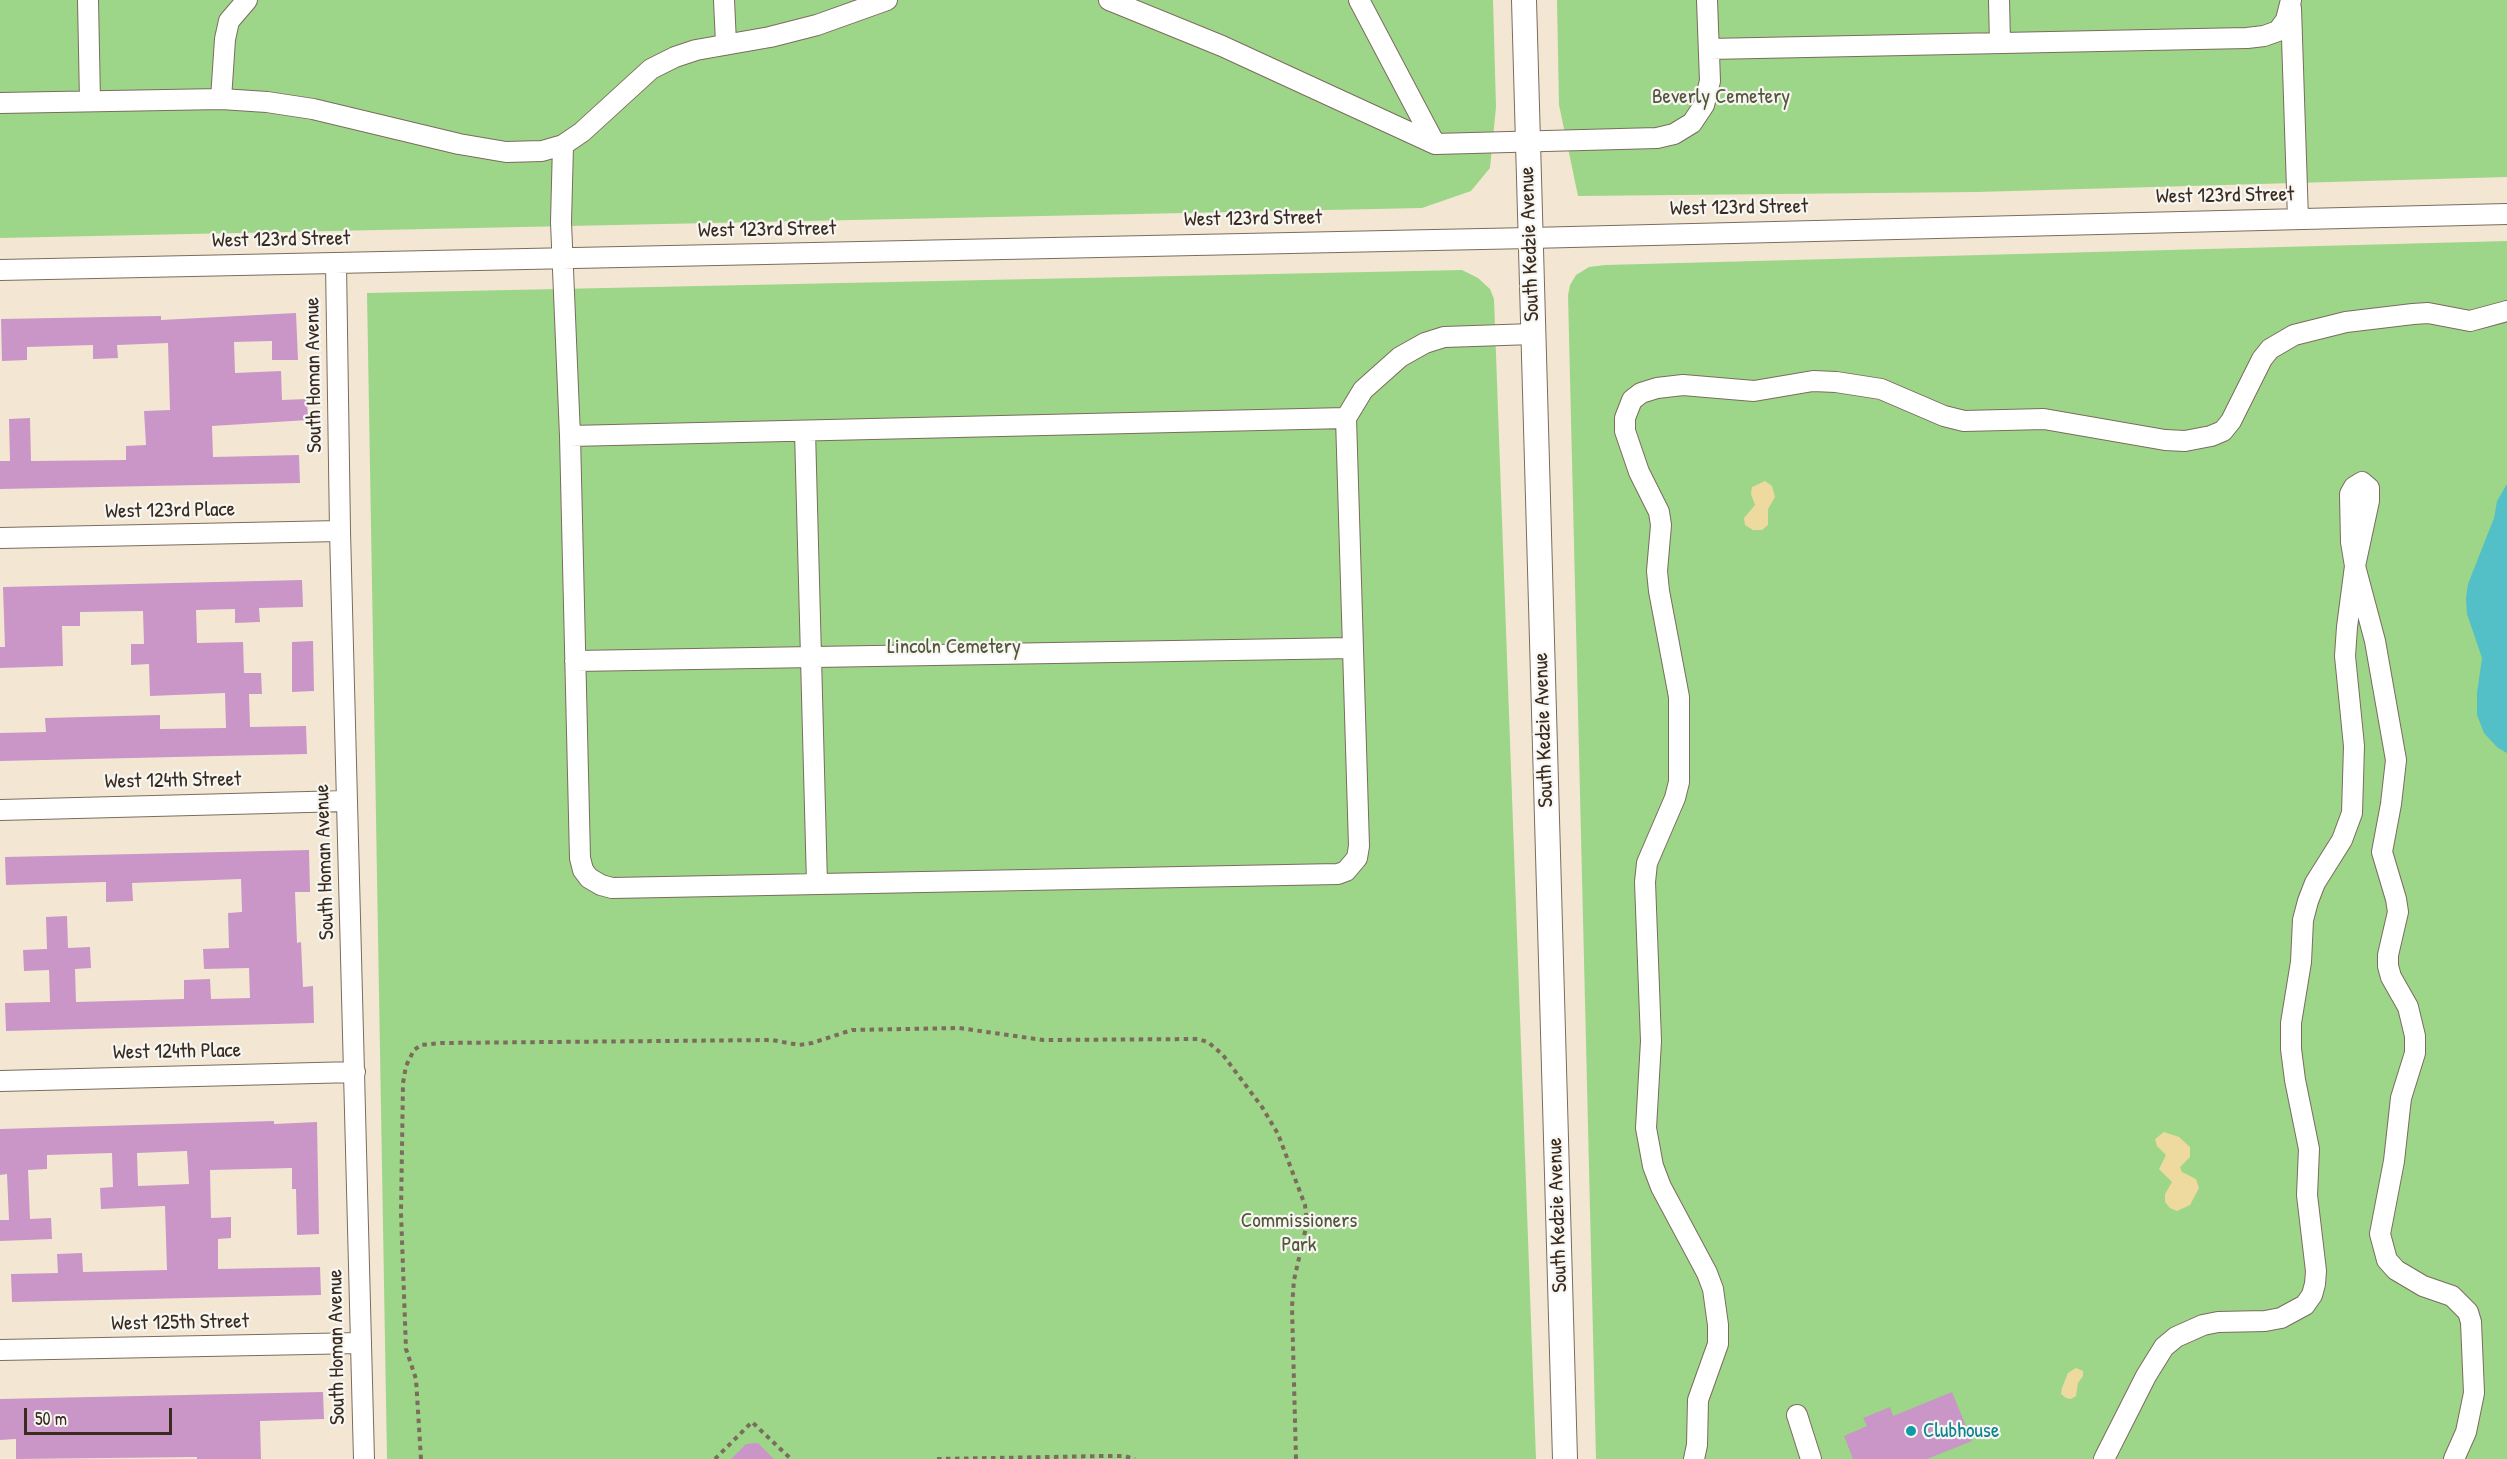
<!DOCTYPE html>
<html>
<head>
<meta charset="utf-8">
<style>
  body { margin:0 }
  #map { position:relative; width:2507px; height:1459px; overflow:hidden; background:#f3e7d3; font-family:"Patrick Hand",sans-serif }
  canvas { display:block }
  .scale { position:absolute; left:24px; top:1408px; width:148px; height:27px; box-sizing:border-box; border:3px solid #3b2a1e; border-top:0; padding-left:8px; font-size:18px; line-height:21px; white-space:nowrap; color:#3b2a1e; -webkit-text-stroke:4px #f6f6f2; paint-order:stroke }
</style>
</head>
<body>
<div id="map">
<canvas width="2507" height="1459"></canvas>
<div class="scale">50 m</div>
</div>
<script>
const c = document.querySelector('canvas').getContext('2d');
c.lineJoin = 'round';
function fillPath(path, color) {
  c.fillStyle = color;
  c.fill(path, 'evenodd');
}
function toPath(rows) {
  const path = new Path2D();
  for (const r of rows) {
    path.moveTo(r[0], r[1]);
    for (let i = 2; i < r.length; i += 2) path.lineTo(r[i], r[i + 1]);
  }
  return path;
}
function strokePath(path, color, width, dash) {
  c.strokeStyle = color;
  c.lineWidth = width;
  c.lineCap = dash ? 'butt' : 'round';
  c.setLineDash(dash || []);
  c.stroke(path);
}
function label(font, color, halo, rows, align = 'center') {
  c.font = font + ' "Patrick Hand",sans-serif';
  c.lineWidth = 4.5;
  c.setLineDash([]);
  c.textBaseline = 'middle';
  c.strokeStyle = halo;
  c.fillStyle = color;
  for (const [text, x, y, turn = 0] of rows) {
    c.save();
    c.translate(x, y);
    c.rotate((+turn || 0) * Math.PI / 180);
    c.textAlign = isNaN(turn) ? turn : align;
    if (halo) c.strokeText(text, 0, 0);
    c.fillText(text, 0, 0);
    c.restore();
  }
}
fillPath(toPath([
  [0,0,1493,0,1496,107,1490,168,1471,191,1422,208,0,238],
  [1557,0,2507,0,2507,177,1977,192,1578,196,1559,105],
  [2507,241,2507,1459,1596,1459,1568,295,1570,285,1576,275,1589,267,1605,265],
  [1462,270,1478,278,1490,289,1494,299,1536,1459,387,1459,367,293]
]), '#9dd689');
fillPath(toPath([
  [1765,481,1772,486,1775,497,1768,509,1768,525,1762,530,1753,530,1745,525,1744,518,1755,505,1751,494,1752,487],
  [2164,1132,2179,1137,2190,1147,2190,1157,2180,1167,2182,1172,2196,1179,2199,1188,2190,1205,2177,1211,2170,1208,2165,1202,2165,1194,2172,1182,2159,1169,2166,1155,2157,1146,2155,1139],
  [2076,1368,2083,1371,2083,1376,2078,1383,2076,1396,2071,1399,2066,1398,2061,1394,2062,1388,2068,1373]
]), '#eeda9e');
fillPath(toPath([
  [2507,484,2507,753,2498,748,2484,733,2477,715,2477,693,2482,658,2467,614,2466,598,2468,584,2494,518,2497,501]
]), '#52c0c6');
fillPath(toPath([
  [296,313,298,360,272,360,272,341,234,342,235,373,281,371,282,400,307,399,308,420,212,426,213,457,299,455,300,483,0,489,0,461,10,461,9,419,30,418,31,461,126,460,126,446,146,445,144,411,170,410,168,343,117,345,118,358,93,359,93,345,27,347,27,360,2,361,1,319,161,316,161,320],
  [302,580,303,607,259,608,260,622,235,623,235,609,196,610,197,643,243,642,244,673,261,673,262,694,249,694,250,727,306,726,307,754,0,761,0,733,46,732,45,718,160,715,160,729,226,728,225,693,150,696,149,664,131,665,131,644,144,644,143,611,80,612,80,626,62,626,63,666,0,668,0,647,5,647,3,587],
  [313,641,314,691,292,692,292,642],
  [309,850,310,892,295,892,297,943,301,942,303,987,313,986,314,1023,6,1031,5,1003,50,1002,49,970,24,971,23,950,47,949,46,917,67,916,68,948,90,947,91,968,75,969,76,1002,184,999,184,980,210,979,211,999,250,998,249,968,204,969,203,949,229,948,228,913,242,912,241,879,132,883,133,901,106,902,106,882,6,885,5,857],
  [274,1121,274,1124,317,1122,319,1234,297,1235,296,1189,292,1189,292,1168,210,1170,211,1218,231,1217,231,1238,218,1239,218,1269,320,1267,321,1295,12,1302,11,1274,58,1273,57,1254,82,1253,83,1272,167,1270,165,1206,101,1209,100,1188,113,1187,112,1153,47,1155,47,1169,28,1170,30,1219,51,1218,52,1239,0,1241,0,1220,9,1220,7,1174,0,1175,0,1129],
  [187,1151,189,1184,138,1186,137,1153],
  [323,1392,324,1419,260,1421,261,1459,197,1459,197,1457,16,1459,16,1439,0,1440,0,1399],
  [1952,1392,1972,1441,1927,1459,1853,1459,1844,1436,1867,1426,1863,1418,1890,1407,1893,1416],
  [758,1443,774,1459,731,1459,746,1444]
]), '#c996c7');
const minor = toPath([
  [88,0,90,101],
  [724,0,726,43],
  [1109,0,1222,46,1435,144,1657,138,1674,134,1692,123,1704,105,1710,81,1707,0],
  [1359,0,1435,144],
  [1999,0,2000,43],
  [2291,8,2298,219],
  [1709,49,2247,38,2264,36,2278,31,2286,20,2291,0],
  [221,99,225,39,229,21,247,0],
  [0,103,221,99,267,102,313,109,459,144,506,152,542,151,563,145,582,132,651,69,675,57,696,50,770,37,817,25,887,0],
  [563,145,561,222,570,436,580,858,583,870,589,878,601,885,612,888,1338,874,1346,871,1357,858,1359,846,1346,418,1363,390,1400,357,1425,343,1444,337,1533,334],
  [336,263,340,531,364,1459],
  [0,270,1530,238,2507,214],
  [805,431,817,884],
  [570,436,1346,418],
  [0,538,340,531],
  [575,661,1353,648],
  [0,810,346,801],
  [0,1081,355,1072],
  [0,1350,361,1343],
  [1797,1415,1811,1459],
  [1694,1459,1697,1445,1698,1400,1718,1344,1718,1325,1713,1289,1707,1273,1661,1187,1653,1166,1646,1128,1651,1041,1645,882,1647,863,1675,798,1679,782,1679,697,1659,591,1657,571,1661,525,1659,512,1639,472,1625,431,1625,418,1632,400,1641,393,1657,388,1683,385,1754,391,1813,381,1836,382,1881,389,1944,416,1964,421,2044,419,2165,440,2185,441,2211,436,2223,431,2231,421,2262,359,2270,349,2294,335,2346,322,2413,314,2428,313,2470,321,2507,311],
  [2104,1459,2146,1376,2164,1347,2176,1337,2203,1325,2218,1322,2265,1321,2281,1318,2305,1305,2312,1295,2315,1284,2316,1271,2307,1195,2309,1149,2295,1080,2291,1049,2291,1023,2301,962,2303,920,2308,901,2315,883,2342,840,2352,813,2354,746,2345,656,2347,627,2355,566,2369,501,2369,488,2362,482,2354,487,2350,494,2351,542,2355,566,2375,641,2396,760,2391,804,2382,852,2396,899,2398,912,2388,955,2388,966,2391,977,2408,1007,2415,1036,2415,1053,2401,1098,2394,1161,2380,1234,2387,1260,2396,1270,2423,1286,2452,1296,2468,1312,2471,1322,2474,1393,2466,1432,2454,1459]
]);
const major = toPath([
  [1524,0,1565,1459]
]);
strokePath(minor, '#7b6c5d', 22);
strokePath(major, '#7b6c5d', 26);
strokePath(toPath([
  [421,1459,416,1379,406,1349,401,1213,403,1083,406,1066,414,1050,421,1045,441,1043,772,1040,799,1045,812,1043,852,1030,959,1028,1043,1040,1198,1039,1208,1042,1223,1055,1262,1107,1278,1134,1305,1205,1307,1223,1294,1280,1292,1307,1296,1459],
  [715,1459,752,1422,791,1459],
  [937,1459,1104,1456,1124,1456,1135,1459]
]), '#7b6c5d', 4, [4.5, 4.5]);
strokePath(minor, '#fff', 20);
strokePath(major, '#fff', 24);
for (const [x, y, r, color] of [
  [1911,1431,6,"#0f9aa8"]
]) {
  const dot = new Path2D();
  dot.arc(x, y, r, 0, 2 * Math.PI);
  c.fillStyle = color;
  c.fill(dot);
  strokePath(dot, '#f6f6f2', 2);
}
label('21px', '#545539', '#f6f6f2', [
  ["Beverly Cemetery",1721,97],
  ["Lincoln Cemetery",954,647],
  ["Commissioners",1299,1221],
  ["Park",1299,1245]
]);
label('21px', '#3b2a1e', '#f6f6f2', [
  ["West 123rd Street",2225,196,-1],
  ["West 123rd Street",1739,208,-1],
  ["West 123rd Street",1253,219,-1],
  ["West 123rd Street",767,230,-1],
  ["West 123rd Street",281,240,-1],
  ["South Kedzie Avenue",1530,244,-92],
  ["South Homan Avenue",314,375,-91],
  ["West 123rd Place",170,511,-1],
  ["South Kedzie Avenue",1544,730,-92],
  ["West 124th Street",173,781,-1],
  ["South Homan Avenue",325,862,-92],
  ["West 124th Place",177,1052,-1],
  ["South Kedzie Avenue",1558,1215,-92],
  ["West 125th Street",180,1323,-1],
  ["South Homan Avenue",337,1347,-91]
]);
label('21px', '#0d838f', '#f6f6f2', [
  ["Clubhouse",1923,1431]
], 'left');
</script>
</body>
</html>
